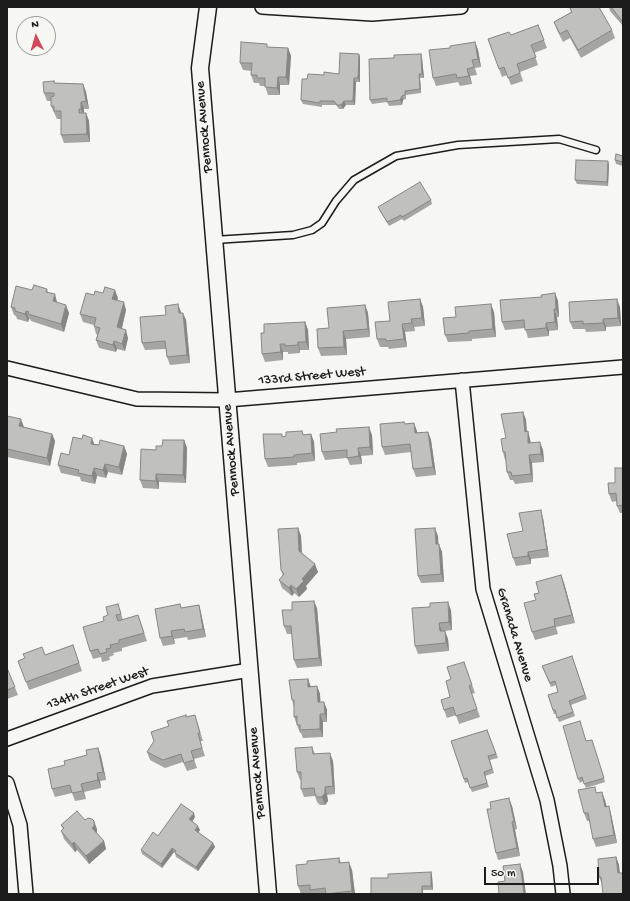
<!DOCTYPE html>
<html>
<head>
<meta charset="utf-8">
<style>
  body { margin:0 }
  #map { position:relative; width:630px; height:901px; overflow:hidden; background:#f6f6f2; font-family:"Gochi Hand",sans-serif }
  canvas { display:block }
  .frame { position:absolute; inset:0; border:8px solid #1c1c1c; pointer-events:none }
  .north { position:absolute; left:16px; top:16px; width:40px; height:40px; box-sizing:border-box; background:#f6f6f2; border:1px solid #9f9f9c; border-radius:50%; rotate:355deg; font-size:11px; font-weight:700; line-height:16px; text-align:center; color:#1c1c1c }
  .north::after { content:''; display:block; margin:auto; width:14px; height:18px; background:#d1495b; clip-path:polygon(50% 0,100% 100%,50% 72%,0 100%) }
  .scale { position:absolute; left:484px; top:867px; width:115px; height:18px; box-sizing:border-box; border:2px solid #1c1c1c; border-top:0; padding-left:5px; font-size:12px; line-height:14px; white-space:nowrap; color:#1c1c1c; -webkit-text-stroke:3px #f6f6f2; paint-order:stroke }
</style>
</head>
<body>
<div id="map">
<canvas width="630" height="901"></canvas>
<div class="frame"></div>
<div class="north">N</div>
<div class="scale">50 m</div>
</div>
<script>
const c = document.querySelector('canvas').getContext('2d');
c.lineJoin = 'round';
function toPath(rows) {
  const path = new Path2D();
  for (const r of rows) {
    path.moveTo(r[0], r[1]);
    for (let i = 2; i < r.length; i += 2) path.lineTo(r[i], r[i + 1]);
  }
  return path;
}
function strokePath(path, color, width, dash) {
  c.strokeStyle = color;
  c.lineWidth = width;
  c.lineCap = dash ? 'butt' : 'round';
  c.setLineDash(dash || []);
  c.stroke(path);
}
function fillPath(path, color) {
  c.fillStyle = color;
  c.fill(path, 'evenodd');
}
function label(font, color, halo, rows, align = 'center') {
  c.font = font + ' "Gochi Hand",sans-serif';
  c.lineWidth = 3;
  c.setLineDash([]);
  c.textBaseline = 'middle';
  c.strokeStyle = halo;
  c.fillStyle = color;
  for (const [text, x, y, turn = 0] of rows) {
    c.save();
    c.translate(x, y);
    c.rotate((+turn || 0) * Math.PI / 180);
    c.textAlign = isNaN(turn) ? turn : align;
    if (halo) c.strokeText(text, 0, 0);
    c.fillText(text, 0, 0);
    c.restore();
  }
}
const service = toPath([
  [214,240,293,235,312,230,322,223,336,201,354,180,396,156,458,145,559,139,596,150]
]);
const minor = toPath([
  [262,7,372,14,461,7],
  [7,368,137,399,227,400,623,367],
  [462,380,483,589,547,800,560,866,563,894],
  [7,739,152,686,250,670],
  [7,783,20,825,26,894]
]);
const tertiary = toPath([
  [208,7,200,68,268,894]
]);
strokePath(service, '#1c1c1c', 9);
strokePath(minor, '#1c1c1c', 16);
strokePath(tertiary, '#1c1c1c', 19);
strokePath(service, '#f6f6f2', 6);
strokePath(minor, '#f6f6f2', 13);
strokePath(tertiary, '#f6f6f2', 16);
fillPath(toPath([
  [609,7,623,7,623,26,610,11],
  [570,8,612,30,615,38,581,58,570,38,563,42,557,30,554,22,571,12],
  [538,25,547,48,534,53,538,65,520,72,523,81,511,85,507,75,502,77,488,39,511,35],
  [475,42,478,50,481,67,475,68,477,75,470,76,472,84,460,86,458,82,436,86,433,78,450,48],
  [268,47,288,48,291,56,289,85,280,85,280,95,268,95,265,86,260,86,259,83,254,83,251,75,252,71,243,70,240,63],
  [359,54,360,58,360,82,356,82,355,105,346,105,343,109,339,109,336,105,322,105,322,107,303,104,301,100,307,79,324,75,339,74],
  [421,54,422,58,424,78,420,78,421,93,406,95,406,99,403,100,402,105,389,106,387,102,372,104,370,100,394,58],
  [54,81,55,83,83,84,86,92,89,109,84,109,84,113,86,113,89,121,90,142,64,143,61,135,61,119,57,119,51,106,51,101,47,101,44,93],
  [623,156,623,166,616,164,615,160],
  [608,161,609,165,608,186,577,184,575,180],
  [431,200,432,204,404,221,402,219,389,226,380,211,378,207],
  [47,289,48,293,57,303,69,313,64,332,31,321,30,319,29,319,28,322,17,319,16,316,14,315,11,307,32,290],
  [555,293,558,301,559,317,557,317,558,330,549,331,549,336,528,338,525,328,505,330,502,322],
  [94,295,118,298,117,300,126,310,122,329,128,338,125,351,117,349,116,352,99,348,96,340,98,335,96,334,94,326,94,325,83,322,80,314],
  [420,299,423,307,425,326,414,327,415,331,405,332,407,347,389,349,388,347,380,347,377,339],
  [365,305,368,313,370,337,346,339,347,355,321,356,318,348,329,328],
  [620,307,621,326,606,327,606,331,586,332,585,329,573,329,570,322],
  [494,312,496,337,472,339,472,341,448,342,445,335,456,317],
  [181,313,186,320,190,363,170,365,167,357,166,349,145,350,142,343],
  [305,322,308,330,309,350,300,350,300,353,288,354,288,352,283,352,283,360,265,362,262,354,264,333],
  [523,412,526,420,527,432,530,439,531,443,543,450,544,462,532,463,533,482,515,484,513,480,510,480,507,472,506,460,505,460,503,452,506,438],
  [7,416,24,427,52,434,55,441,50,466,7,457],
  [404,422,405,424,414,423,417,433,428,432,431,440,436,475,416,477,413,469,411,452,385,455,382,447],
  [311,434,314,442,315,461,297,463,297,465,268,467,265,459,283,437],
  [372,435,373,455,361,456,362,464,350,465,347,458,325,460,322,452],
  [184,440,187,448,186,483,159,482,159,489,143,488,140,480,156,450,162,446],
  [95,444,99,445,124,446,127,454,122,475,108,472,106,478,97,476,95,484,81,481,80,477,61,473,58,465,69,455],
  [623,468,623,513,620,513,617,506,617,501,612,502,609,494,615,483],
  [543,518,549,557,531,559,531,564,516,566,513,558,523,531],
  [298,528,301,536,302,553,318,572,306,586,307,589,299,597,294,593,292,596,282,588,279,580,283,576,281,570],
  [438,536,438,544,442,552,444,582,421,583,418,576],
  [561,575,564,583,575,623,556,627,558,634,535,640,532,632,536,600,539,593],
  [118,604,123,620,138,615,147,641,122,648,122,651,113,653,114,655,109,657,110,660,102,662,101,657,93,659,90,651,104,621],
  [199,605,201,613,206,637,188,640,187,637,174,639,175,644,163,646,160,638,182,608],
  [317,608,322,666,297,668,294,660,292,634,287,634,284,626],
  [451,610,452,630,445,631,448,639,449,651,418,654,415,646],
  [73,645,82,671,29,690,18,661,45,655],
  [572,656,587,699,571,705,575,716,559,722,556,714,554,714,548,695,558,692,556,685,551,687,542,666],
  [464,662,475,693,472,694,480,717,459,724,456,715,447,718,444,710,450,697,451,679],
  [7,668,18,695,7,699],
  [308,679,310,687,317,686,320,694,320,702,324,702,327,710,327,722,323,722,323,737,303,738,301,733,300,733,294,717,294,707,292,700],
  [195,715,203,741,200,741,205,756,194,759,197,768,187,771,183,762,165,768,150,760,147,752,169,726,186,717],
  [487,730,498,758,490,760,494,773,485,776,489,787,472,792,468,782,465,783,451,741],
  [592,740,605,782,586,788,583,781,580,783,578,779,587,741],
  [312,747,315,754,333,761,335,794,327,795,328,801,325,805,320,805,317,802,315,796,304,797,301,789,301,780,300,780,297,772],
  [98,748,101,756,106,780,100,781,101,788,84,792,86,799,75,801,72,793,55,797,52,789,65,765,87,755],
  [597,793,605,800,607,807,611,814,617,843,596,847,593,839,590,821,587,821,584,813],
  [512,806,517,829,515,830,520,856,498,860,496,853],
  [195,817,192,822,200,830,198,832,213,843,215,847,198,871,176,857,175,853,174,852,162,868,142,854,141,850,158,836],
  [85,820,97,829,97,834,104,841,106,849,89,864,77,850,75,852,64,839,61,831,63,829,61,825],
  [616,857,619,865,602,884,599,877],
  [339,858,341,863,352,870,355,894,312,894,311,893,301,894,298,886,307,864],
  [431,872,432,876,433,890,423,890,388,878]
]), '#a5a5a3');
fillPath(toPath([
  [475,42,478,50,481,67,478,59],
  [288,48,291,56,289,85,286,77],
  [359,54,360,58,360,82,358,78],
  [421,54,422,58,424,78,422,74],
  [467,69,470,76,472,84,469,76],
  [419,74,420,78,421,93,420,89],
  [278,77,280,85,280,95,277,88],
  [354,78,356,82,355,105,353,101],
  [83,84,86,92,89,109,86,101],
  [402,96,403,100,402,105,400,100],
  [344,101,346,105,343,109,341,105],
  [81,102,84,109,84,117,81,109],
  [86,113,89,121,90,142,87,134],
  [608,161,609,165,608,186,607,182],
  [115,290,118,298,115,307,112,299],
  [555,293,558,301,559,317,556,309],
  [55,294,57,302,56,309,53,301],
  [420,299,423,307,425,326,422,318],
  [617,299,620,307,621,326,618,318],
  [124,302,126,310,120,335,117,327],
  [178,304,181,312,181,321,179,313],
  [491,304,494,312,496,337,493,329],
  [66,305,69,313,64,332,61,324],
  [365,305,368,313,370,337,368,329],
  [554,309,557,317,558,330,555,322],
  [26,311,29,319,28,322,25,314],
  [183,313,186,320,190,363,187,355],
  [411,319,414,327,415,331,412,323],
  [603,319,606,327,606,331,603,323],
  [305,322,308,330,309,350,306,342],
  [546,323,549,331,549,336,546,328],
  [402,324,405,332,407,347,404,339],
  [126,330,128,338,125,351,122,344],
  [343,331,346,339,347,355,344,347],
  [114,341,117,349,116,352,113,345],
  [298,342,300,350,300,353,298,345],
  [280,344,283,352,283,360,281,352],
  [523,412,526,420,527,440,525,432],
  [21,419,24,427,19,426],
  [414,423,417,431,418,441,415,433],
  [369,427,372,435,373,455,370,447],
  [528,431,530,439,531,451,528,443],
  [428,432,431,440,436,475,433,467],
  [52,434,55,441,50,466,47,458],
  [311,434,314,442,315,461,312,453],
  [92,438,95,446,91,444],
  [184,440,187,448,186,483,183,475],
  [540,442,543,450,544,462,541,454],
  [124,446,127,454,122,475,119,467],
  [358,448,361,456,362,464,359,456],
  [529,455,532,463,533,482,531,474],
  [105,464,108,472,106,478,103,470],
  [94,468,97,476,95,484,92,476],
  [156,474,159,482,159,489,156,481],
  [541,510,543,518,549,557,547,549],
  [298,528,301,536,302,559,299,551],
  [435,528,438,536,439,552,436,544],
  [439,544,442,552,444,582,441,574],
  [528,552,531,559,531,564,528,556],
  [315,564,318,572,306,586,307,589,299,597,296,589,302,579],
  [561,575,564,583,575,623,572,615],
  [291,585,294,593,292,596,289,588],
  [314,601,317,608,322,666,319,658],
  [448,602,451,610,452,630,449,622],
  [199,605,201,613,206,637,203,629],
  [439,623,442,631,440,631],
  [171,631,174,639,175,644,172,636],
  [445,631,448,639,449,651,446,643],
  [308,679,311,687,308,687],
  [317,686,320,694,321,710,318,702],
  [324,702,327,710,327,722,325,714],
  [320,714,323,722,323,737,320,729],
  [98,748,101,756,106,780,103,772],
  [330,753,333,761,335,794,333,786],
  [97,773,100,781,101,788,98,780],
  [81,784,84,792,86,799,83,791],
  [325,787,327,795,328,801,325,805,322,797],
  [602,792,605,800,608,815,605,807],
  [509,798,512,806,517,829,514,821],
  [609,806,611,814,617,843,614,835],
  [194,813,195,817,191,823,189,819],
  [94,821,97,829,97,834,95,836,92,828],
  [512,822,515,830,520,856,517,848],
  [198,826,200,830,197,834,195,830],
  [104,841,106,849,89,864,86,856],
  [74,842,77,850,75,852,72,844],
  [213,843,215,847,198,871,196,867],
  [172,848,174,852,162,868,161,864],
  [616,857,619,865,621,881,618,873],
  [349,862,352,870,355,894,353,894,352,891],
  [520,864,523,872,526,894,524,894],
  [431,872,432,876,433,890,431,886],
  [422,886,423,890,423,894,422,894]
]), '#868684');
const building = toPath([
  [571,7,599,7,612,30,578,50,567,30,560,34,554,22,572,12,570,8,571,7],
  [611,7,623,7,623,22,611,7],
  [538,25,544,40,531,45,536,57,517,64,520,73,508,78,504,67,499,69,488,39,509,32,511,35,538,25],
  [241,42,267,44,267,47,288,48,286,77,278,77,277,88,265,87,265,78,257,78,257,75,251,75,252,63,240,63,241,42],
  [475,42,478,59,472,60,474,67,467,69,469,76,457,78,456,74,433,78,429,50,450,48,450,46,475,42],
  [340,53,359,54,358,78,354,78,353,101,344,101,341,105,337,105,334,101,320,101,320,103,301,100,302,79,307,79,308,74,324,75,324,72,339,74,340,53],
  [421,54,422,74,419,74,420,89,405,91,405,95,402,96,400,100,387,102,387,98,370,100,369,59,394,58,394,55,421,54],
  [54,81,54,83,83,84,86,101,81,102,81,109,79,109,79,113,86,113,87,134,61,135,61,111,54,111,54,106,51,106,51,97,54,96,54,93,44,93,43,82,54,81],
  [616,154,623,156,623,162,615,160,616,154],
  [576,160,608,161,607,182,575,180,576,160],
  [420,182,431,200,402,217,401,215,387,222,378,207,420,182],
  [34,285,47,289,46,292,55,294,53,301,66,305,61,324,28,314,29,312,26,311,25,314,15,311,15,308,11,307,16,286,32,290,34,285],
  [105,287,115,290,112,299,124,302,117,327,126,330,122,344,114,341,113,345,96,340,100,328,94,326,96,318,80,314,86,293,94,295,95,291,103,293,105,287],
  [555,293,556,309,554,309,555,322,546,323,546,328,525,330,524,320,502,322,500,300,542,297,541,295,555,293],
  [420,299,422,318,411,319,412,323,402,324,404,339,386,341,386,339,377,339,375,322,390,321,388,302,420,299],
  [617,299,618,318,603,319,603,323,583,324,583,321,570,322,569,302,617,299],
  [178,304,179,313,183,313,187,355,167,357,165,341,142,343,140,317,166,315,165,306,178,304],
  [491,304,493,329,469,331,469,333,445,335,443,318,456,317,455,307,491,304],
  [365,305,368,329,343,331,344,347,318,348,317,329,329,328,327,308,365,305],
  [305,322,306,342,298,342,298,345,285,346,285,344,280,344,281,352,262,354,261,333,264,333,264,324,305,322],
  [523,412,525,432,528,431,528,443,540,442,541,454,529,455,531,474,512,476,511,472,507,472,505,452,503,452,501,439,506,438,501,414,523,412],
  [7,416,21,419,19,426,52,434,47,458,7,449,7,416],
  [404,422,405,424,414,423,415,433,428,432,433,467,413,469,410,444,382,447,380,424,404,422],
  [369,427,370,447,358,448,359,456,347,458,347,450,322,452,320,434,337,432,336,429,369,427],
  [302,431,303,435,311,434,312,453,294,455,294,457,265,459,263,434,282,434,282,437,286,436,286,432,302,431],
  [83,435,92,438,91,444,99,445,100,440,124,446,119,467,105,464,103,470,94,468,92,476,78,473,79,470,58,465,61,453,69,455,73,437,82,439,83,435],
  [163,440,184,440,183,475,156,474,156,481,140,480,141,449,156,450,156,446,162,446,163,440],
  [615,468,623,468,623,505,617,506,616,493,609,494,608,483,615,483,615,468],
  [541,510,547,549,528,552,528,556,513,558,507,534,523,531,519,513,541,510],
  [298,528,299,551,315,564,302,579,304,581,296,589,291,585,289,588,279,580,284,574,281,570,278,529,298,528],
  [435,528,436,544,439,544,441,574,418,576,415,529,435,528],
  [561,575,572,615,554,619,555,626,532,632,524,603,536,600,534,594,539,593,536,582,561,575],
  [314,601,319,658,294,660,291,626,284,626,282,610,292,610,292,602,314,601],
  [448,602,449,622,439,623,440,631,445,631,446,643,415,646,412,608,430,607,430,603,448,602],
  [118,604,121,614,116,615,118,621,138,615,144,633,119,640,119,643,110,645,111,648,106,649,107,652,100,654,98,649,90,651,83,627,104,621,103,617,108,615,106,607,118,604],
  [180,604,181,608,199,605,203,629,185,632,184,629,171,631,172,636,160,638,155,609,180,604],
  [73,645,79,663,26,682,18,661,25,658,23,654,42,647,45,655,73,645],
  [572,656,585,695,569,701,573,712,557,718,555,710,553,710,548,695,558,692,555,681,550,683,542,666,572,656],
  [464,662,472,685,469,686,477,709,456,716,453,707,444,710,441,700,450,697,446,681,451,679,447,667,464,662],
  [7,668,15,687,7,690,7,668],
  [308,679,308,687,317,686,318,702,324,702,325,714,320,714,320,729,300,730,300,725,297,725,297,716,294,717,294,700,292,700,289,680,308,679],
  [186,715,186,717,195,715,200,733,198,733,202,748,191,751,194,760,184,763,181,754,163,760,147,752,154,741,151,732,169,726,167,721,186,715],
  [580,721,586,741,592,740,604,778,584,784,582,777,578,779,563,726,580,721],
  [487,730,496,754,488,756,492,769,484,772,487,783,470,788,467,778,464,779,451,741,487,730],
  [312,747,313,754,330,753,333,786,325,787,325,793,322,797,317,797,315,794,314,788,301,789,301,772,297,772,295,748,312,747],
  [98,748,103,772,97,773,98,780,81,784,83,791,72,793,70,785,52,789,48,769,65,765,64,761,87,755,86,750,98,748],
  [595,787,596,793,602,792,605,807,609,806,614,835,593,839,588,813,584,813,578,790,595,787],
  [509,798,514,821,512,822,517,848,496,853,487,809,491,809,490,802,509,798],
  [181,804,194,813,189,819,198,826,195,830,213,843,196,867,175,853,176,851,172,848,161,864,141,850,153,832,158,836,181,804],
  [77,811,85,820,88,818,92,819,94,821,94,826,92,828,104,841,86,856,74,842,72,844,61,831,64,828,61,825,77,811],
  [616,857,618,873,623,873,623,894,603,894,601,877,599,877,598,859,616,857],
  [339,858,339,863,349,862,352,891,326,894,325,888,310,890,310,885,298,886,296,865,307,864,307,861,339,858],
  [520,864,524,894,499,894,498,882,505,881,503,866,520,864],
  [431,872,431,886,422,886,422,894,371,894,371,878,388,878,388,874,431,872]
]);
fillPath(building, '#c0c0bd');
strokePath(building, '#868684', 1);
label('14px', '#1c1c1c', '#f6f6f2', [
  ["Pennock Avenue",205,127,-95],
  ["133rd Street West",312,377,-5],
  ["Pennock Avenue",232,450,-95],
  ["Granada Avenue",514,635,73],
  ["134th Street West",98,689,-19],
  ["Pennock Avenue",258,773,-95]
]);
</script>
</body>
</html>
